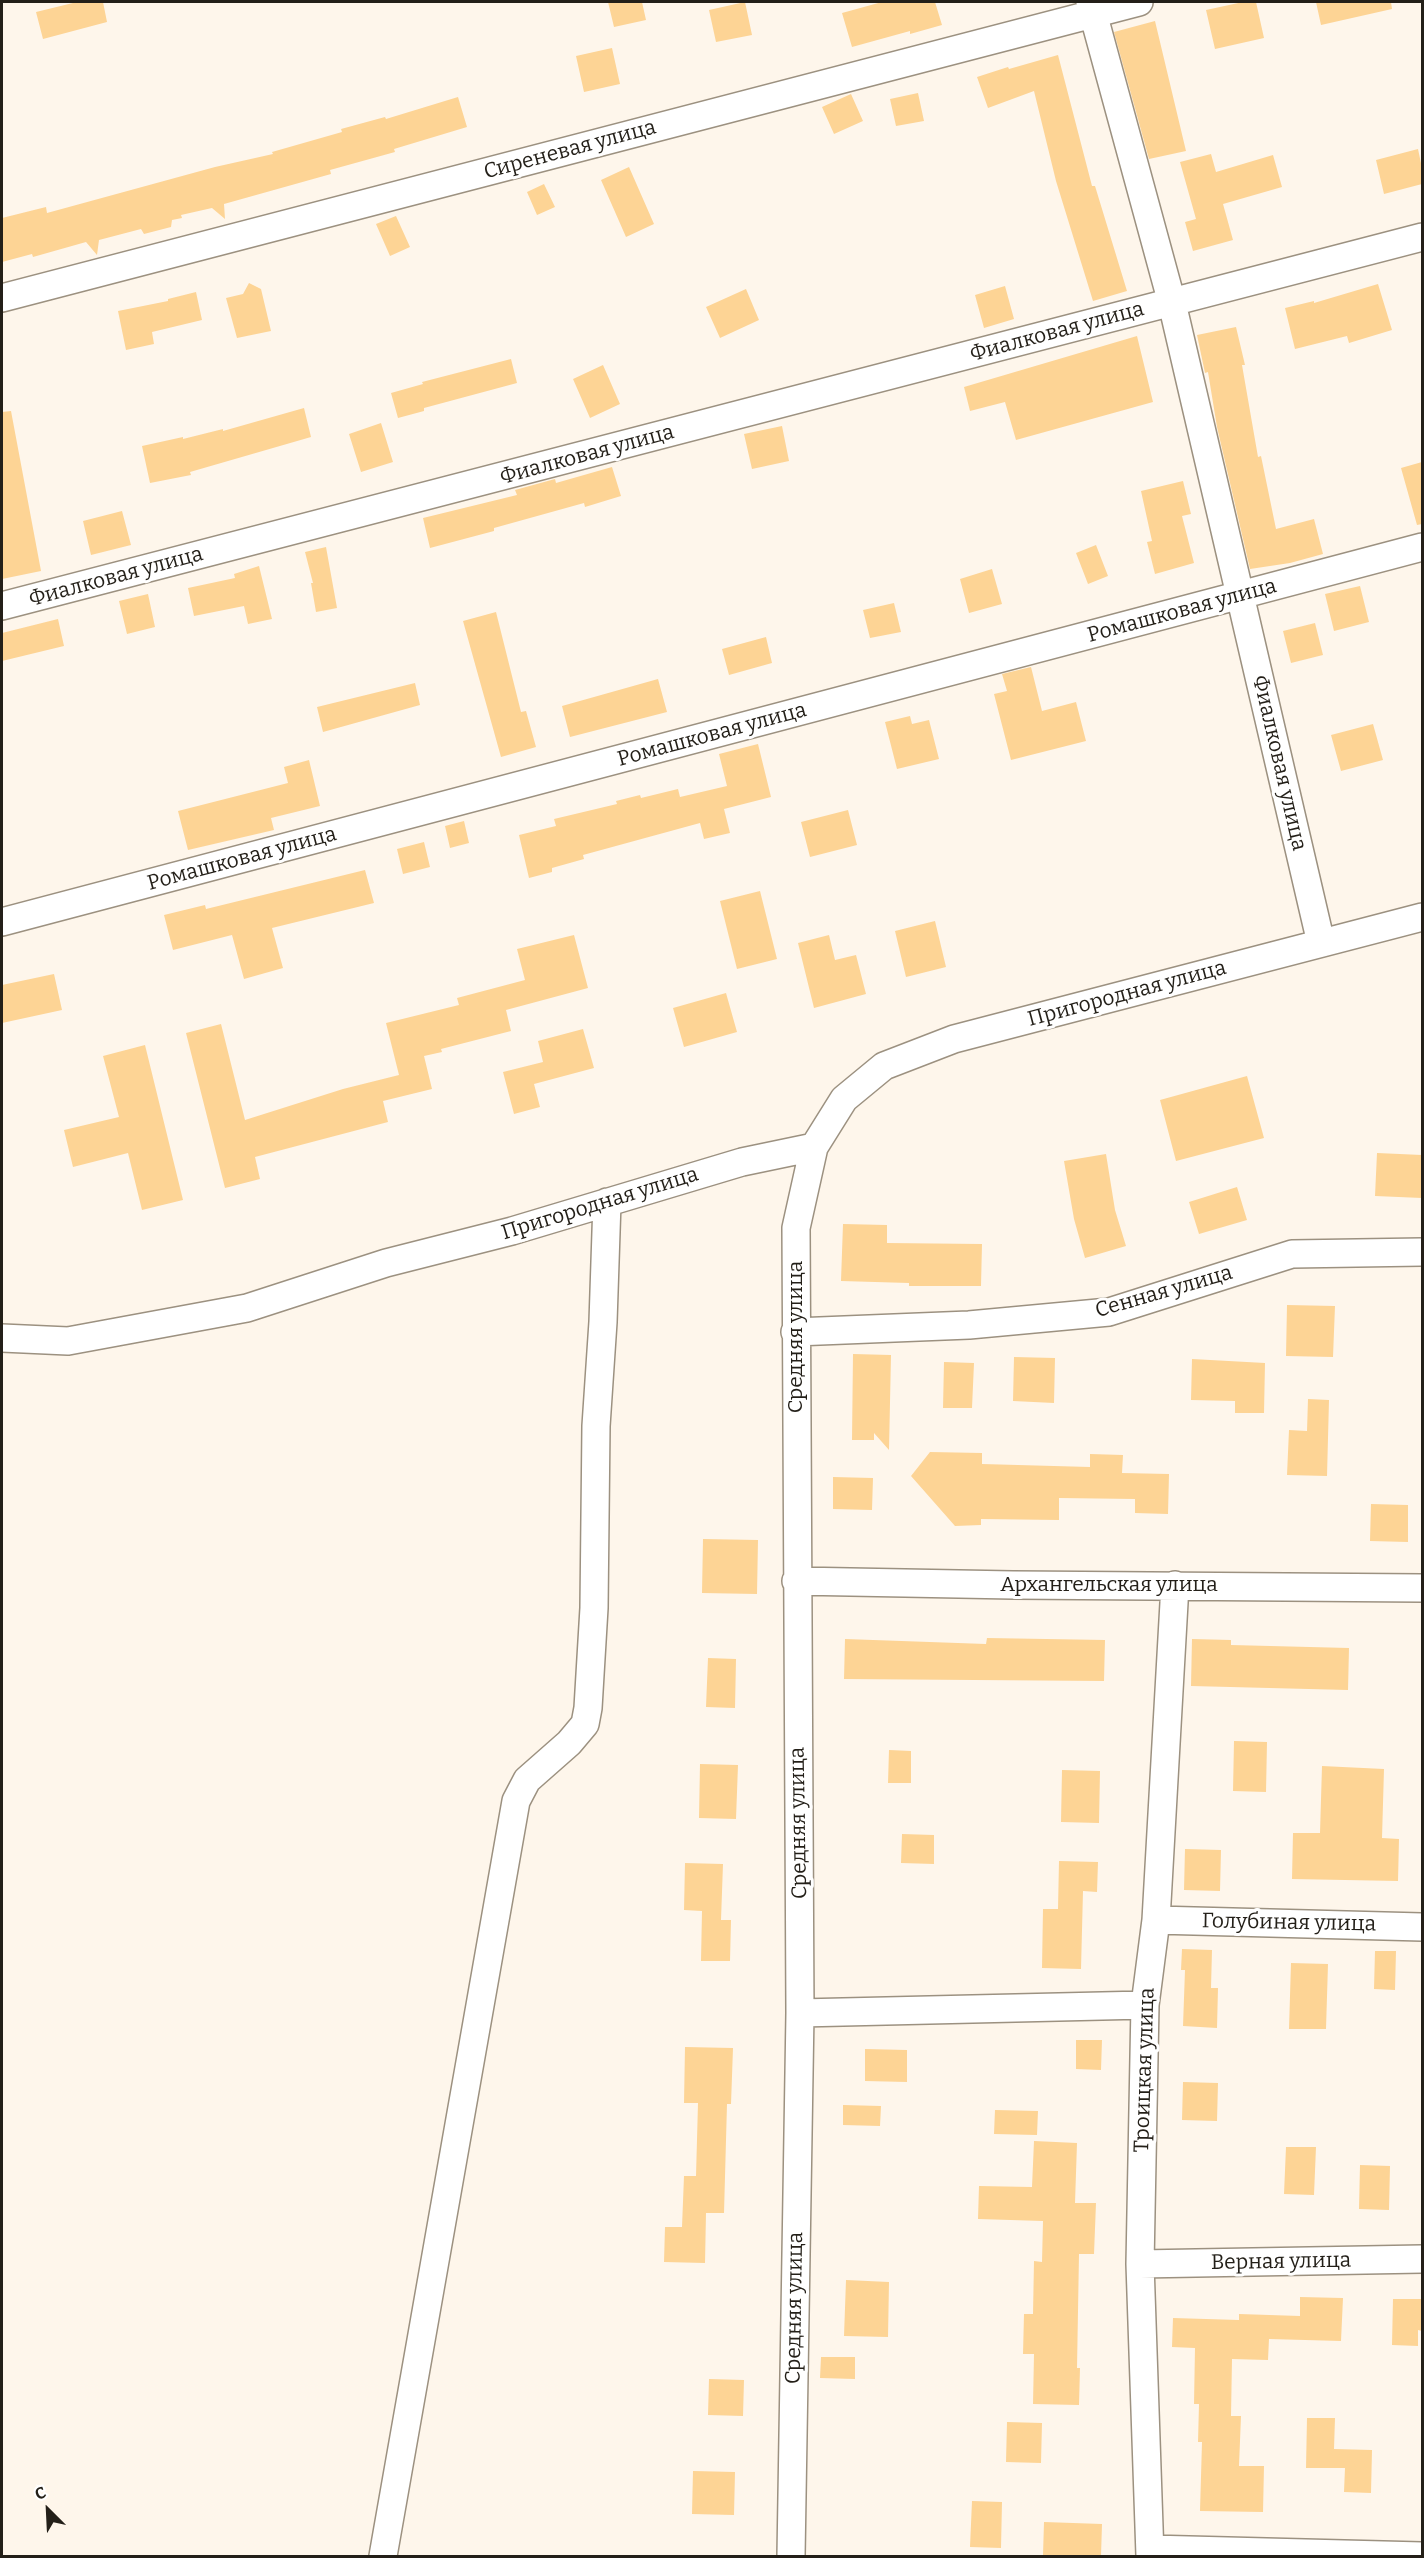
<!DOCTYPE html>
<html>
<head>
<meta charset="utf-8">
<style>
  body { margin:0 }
  #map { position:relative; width:1424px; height:2558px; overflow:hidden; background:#fef6eb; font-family:Bitter,serif }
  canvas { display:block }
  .frame { position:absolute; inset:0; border:3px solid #231f18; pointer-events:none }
  .north { position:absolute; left:18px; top:2480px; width:60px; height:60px; -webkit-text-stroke:4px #fff; paint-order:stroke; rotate:336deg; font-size:16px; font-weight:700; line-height:24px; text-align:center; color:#231f18 }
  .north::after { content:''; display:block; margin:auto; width:21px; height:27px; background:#231f18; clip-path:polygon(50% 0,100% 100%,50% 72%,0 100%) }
</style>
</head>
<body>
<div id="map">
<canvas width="1424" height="2558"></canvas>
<div class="frame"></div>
<div class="north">С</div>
</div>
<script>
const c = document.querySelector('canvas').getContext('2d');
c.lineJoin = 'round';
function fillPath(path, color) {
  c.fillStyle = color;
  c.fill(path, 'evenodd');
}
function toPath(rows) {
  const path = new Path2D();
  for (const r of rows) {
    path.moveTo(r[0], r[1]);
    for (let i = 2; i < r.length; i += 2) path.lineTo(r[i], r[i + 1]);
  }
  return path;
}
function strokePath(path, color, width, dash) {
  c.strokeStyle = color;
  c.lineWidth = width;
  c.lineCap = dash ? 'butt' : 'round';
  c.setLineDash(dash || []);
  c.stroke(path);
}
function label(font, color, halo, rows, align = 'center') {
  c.font = font + ' Bitter,serif';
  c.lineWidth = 6;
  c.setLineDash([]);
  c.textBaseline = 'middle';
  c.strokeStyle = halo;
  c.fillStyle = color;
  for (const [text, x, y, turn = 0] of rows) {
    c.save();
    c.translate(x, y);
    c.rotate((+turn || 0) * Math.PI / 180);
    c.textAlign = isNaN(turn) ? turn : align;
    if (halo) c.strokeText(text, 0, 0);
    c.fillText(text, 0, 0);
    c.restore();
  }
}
fillPath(toPath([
  [77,2,103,2,107,22,43,39,36,12],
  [608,2,642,2,646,20,614,27],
  [745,2,752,35,716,42,709,10],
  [882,2,935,2,942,25,910,34,910,31,852,47,842,13],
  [1243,2,1256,2,1264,38,1215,49,1206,10],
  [1316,2,1391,2,1392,9,1321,25],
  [1155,21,1186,151,1149,159,1114,32],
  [612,48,620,84,584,92,576,56],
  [1058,55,1092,186,1095,186,1127,291,1093,301,1056,181,1034,91,988,108,977,77,1008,67,1009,69],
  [918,93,924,121,896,126,890,99],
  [851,94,863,121,834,134,822,107],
  [458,97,467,127,394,149,395,152,330,170,331,174,224,204,225,219,212,208,181,215,182,218,172,220,171,227,144,234,141,229,99,240,97,255,86,242,33,257,32,254,2,262,2,218,46,207,47,213,215,167,273,154,272,152,342,132,341,129,385,117,386,119],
  [1418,149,1422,168,1422,184,1384,194,1376,160],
  [1211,154,1216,172,1273,155,1282,187,1223,204,1233,240,1193,251,1185,222,1196,219,1180,162],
  [629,167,654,224,626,237,601,180],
  [544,184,555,207,537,215,527,192],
  [396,216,410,247,390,256,376,224],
  [249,283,261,289,271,331,237,338,226,298,243,294],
  [1378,284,1392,330,1349,343,1347,336,1295,349,1285,308,1314,301,1314,303],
  [1005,286,1014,319,984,328,975,295],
  [746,289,759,320,720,338,706,307],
  [196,292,202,320,152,332,154,344,126,350,118,311,168,301,168,299],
  [1236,327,1245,365,1242,365,1258,457,1261,456,1276,529,1314,519,1323,554,1290,563,1250,569,1217,427,1208,372,1205,373,1197,335],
  [1137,336,1153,402,1016,440,1005,402,970,411,964,387],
  [511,359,517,383,424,408,424,411,398,418,391,393,423,384,422,382],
  [603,365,620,404,590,418,573,379],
  [304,408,311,437,190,472,191,475,150,483,142,446,183,437,183,439,223,429,223,431],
  [11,411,41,571,2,579,2,412],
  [381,423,393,462,361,472,349,434],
  [782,426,789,461,752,469,744,434],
  [1422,462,1422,524,1417,525,1401,468],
  [612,467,621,496,585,507,584,503,494,528,494,531,430,548,423,518,517,495,515,490,555,479,556,483],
  [1183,481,1191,514,1182,516,1194,563,1155,574,1147,542,1152,541,1141,491],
  [122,511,131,545,91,555,83,521],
  [1096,545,1108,576,1088,584,1076,553],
  [326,547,337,608,316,612,311,583,313,583,305,552],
  [259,566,272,619,248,624,244,606,194,616,188,588,235,578,234,574],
  [992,569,1002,604,969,613,960,579],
  [1360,586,1369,622,1334,631,1325,594],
  [148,594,155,627,127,634,119,601],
  [894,603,901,632,870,638,863,610],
  [496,612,521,712,526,711,536,747,501,757,463,621],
  [58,619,64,646,2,661,2,633],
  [1315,623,1323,655,1291,663,1283,631],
  [766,637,772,663,729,675,722,649],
  [1031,667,1042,711,1076,702,1086,741,1011,760,994,694,1007,691,1002,674],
  [658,679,667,712,570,737,562,706],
  [415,683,420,705,323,732,317,707],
  [910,716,912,724,929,720,939,759,897,769,885,722],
  [1373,724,1383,760,1341,771,1331,735],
  [758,744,771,797,724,809,730,833,704,839,700,823,583,855,584,859,552,868,552,872,529,878,519,835,556,826,554,819,617,804,616,801,640,795,641,798,678,789,680,797,727,786,719,754],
  [309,760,320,806,271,818,274,830,188,850,178,811,288,783,284,767],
  [848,810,857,845,810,857,801,822],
  [464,821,469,843,450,848,445,826],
  [424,842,430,867,403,874,397,849],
  [365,870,374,903,272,928,283,968,244,979,232,935,173,950,164,915,205,905,206,909],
  [760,891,777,959,737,969,720,901],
  [935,921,946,967,906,977,895,931],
  [574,935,588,988,506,1010,511,1031,441,1049,442,1052,424,1056,432,1089,383,1101,388,1122,255,1157,260,1179,225,1188,186,1033,221,1024,245,1120,343,1089,399,1075,386,1023,459,1005,457,998,525,980,517,949],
  [829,935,835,960,856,955,866,994,814,1008,798,943],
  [54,974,62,1010,2,1023,2,985],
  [726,993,737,1032,684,1047,673,1008],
  [583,1029,594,1068,534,1084,540,1107,514,1114,503,1072,543,1062,538,1041],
  [145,1045,183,1200,142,1210,128,1153,73,1167,64,1130,119,1117,103,1056],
  [1247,1076,1264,1138,1176,1161,1160,1100],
  [1377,1153,1422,1155,1422,1198,1375,1196],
  [1106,1154,1115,1210,1126,1246,1085,1258,1074,1219,1064,1161],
  [1237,1187,1247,1220,1199,1234,1189,1202],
  [843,1224,887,1225,887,1243,982,1244,981,1286,909,1286,909,1283,841,1281],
  [1287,1305,1335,1306,1333,1357,1286,1356],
  [853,1354,891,1355,889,1450,874,1433,874,1440,852,1440],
  [1014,1357,1055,1358,1054,1403,1013,1401],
  [1192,1359,1265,1363,1264,1413,1235,1413,1235,1401,1191,1400],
  [944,1362,974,1363,972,1408,943,1408],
  [1308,1399,1329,1400,1327,1476,1287,1475,1289,1430,1307,1431],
  [930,1452,982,1453,982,1464,1090,1467,1090,1454,1123,1455,1122,1473,1169,1474,1168,1514,1135,1513,1135,1499,1059,1498,1059,1520,981,1519,981,1525,955,1526,911,1476],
  [833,1477,873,1478,872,1510,833,1509],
  [1371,1504,1408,1505,1408,1542,1370,1541],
  [703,1539,758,1540,757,1594,702,1593],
  [987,1638,1105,1640,1104,1681,844,1679,845,1639,986,1644],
  [1192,1639,1231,1640,1231,1645,1349,1648,1348,1690,1191,1686],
  [708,1658,736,1659,735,1708,706,1707],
  [1234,1741,1267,1742,1266,1792,1233,1791],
  [889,1750,911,1751,911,1783,888,1783],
  [700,1764,738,1765,736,1819,699,1818],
  [1322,1766,1384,1769,1382,1838,1399,1839,1398,1881,1292,1879,1293,1833,1320,1833],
  [1062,1770,1100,1771,1099,1823,1061,1822],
  [902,1834,934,1835,934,1864,901,1863],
  [1185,1849,1221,1850,1220,1891,1184,1890],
  [1059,1861,1098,1862,1097,1892,1083,1891,1081,1969,1042,1968,1043,1909,1058,1909],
  [685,1863,723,1864,721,1920,731,1920,730,1961,701,1961,702,1911,684,1910],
  [1182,1949,1212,1950,1211,1988,1218,1988,1217,2028,1183,2026,1185,1970,1181,1970],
  [1375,1951,1396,1951,1395,1990,1374,1989],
  [1291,1963,1328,1964,1326,2029,1289,2029],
  [1076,2040,1102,2040,1101,2070,1076,2069],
  [685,2047,733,2048,731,2104,727,2104,724,2213,706,2213,705,2263,664,2262,665,2227,682,2227,684,2176,696,2176,698,2103,684,2103],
  [865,2049,907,2050,907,2082,865,2081],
  [1183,2082,1218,2083,1217,2121,1182,2120],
  [843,2105,881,2106,880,2126,843,2125],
  [995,2110,1038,2111,1037,2135,994,2134],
  [1034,2141,1077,2143,1075,2203,1096,2203,1094,2254,1079,2254,1077,2368,1080,2368,1079,2405,1033,2404,1034,2354,1023,2354,1024,2314,1033,2314,1034,2261,1042,2262,1043,2221,978,2219,979,2186,1032,2187],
  [1286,2147,1316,2147,1314,2195,1284,2194],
  [1360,2165,1390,2166,1389,2210,1359,2209],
  [846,2280,889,2282,888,2337,844,2336],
  [1300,2297,1343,2298,1341,2341,1269,2339,1268,2360,1232,2359,1231,2416,1241,2416,1239,2466,1264,2466,1263,2512,1200,2511,1202,2442,1198,2442,1199,2404,1194,2404,1195,2348,1172,2347,1173,2318,1239,2320,1239,2314,1300,2316],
  [1393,2299,1422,2299,1422,2331,1418,2330,1418,2346,1392,2345],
  [821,2357,855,2357,855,2379,820,2378],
  [709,2379,744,2380,743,2416,708,2415],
  [1307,2418,1335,2418,1334,2449,1372,2450,1371,2493,1344,2492,1345,2468,1306,2468],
  [1007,2422,1042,2423,1041,2463,1006,2462],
  [693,2471,735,2472,734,2515,692,2514],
  [972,2501,1002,2502,1001,2548,970,2547],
  [1044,2522,1102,2524,1101,2556,1043,2555]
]), '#fdd495');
const minor = toPath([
  [1090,2,1172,303,1321,943],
  [2,298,1139,2],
  [2,606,1422,237],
  [2,922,1422,547],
  [795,1332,969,1325,1109,1312,1292,1254,1422,1252],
  [2,1338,68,1341,247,1308,386,1263,512,1231,742,1162,814,1147],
  [796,1581,1013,1585,1422,1588],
  [1156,1920,1422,1927],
  [800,2013,1145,2005],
  [1140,2264,1422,2259],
  [1150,2549,1422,2556],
  [383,2556,516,1801,527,1780,569,1743,585,1724,588,1708,594,1608,596,1426,603,1322,607,1202],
  [791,2556,800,2013,796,1228,814,1147,844,1099,884,1066,954,1039,1422,917],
  [1150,2556,1140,2264,1145,2005,1156,1920,1175,1585]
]);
strokePath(minor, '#9c9180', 30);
strokePath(minor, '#fff', 27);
label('21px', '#231f18', '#fff', [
  ["Сиреневая улица",570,150,-15],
  ["Фиалковая улица",1057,332,-15],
  ["Фиалковая улица",587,455,-15],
  ["Фиалковая улица",116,577,-15],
  ["Ромашковая улица",1182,611,-15],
  ["Ромашковая улица",712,735,-15],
  ["Фиалковая улица",1279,763,77],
  ["Ромашковая улица",242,859,-15],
  ["Пригородная улица",1127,994,-15],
  ["Пригородная улица",600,1204,-17],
  ["Сенная улица",1164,1292,-16],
  ["Средняя улица",796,1337,-90],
  ["Архангельская улица",1109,1585],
  ["Средняя улица",799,1823,-91],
  ["Голубиная улица",1289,1923,1],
  ["Троицкая улица",1145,2070,-88],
  ["Верная улица",1281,2262,-1],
  ["Средняя улица",795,2308,-89]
]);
</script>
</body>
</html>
